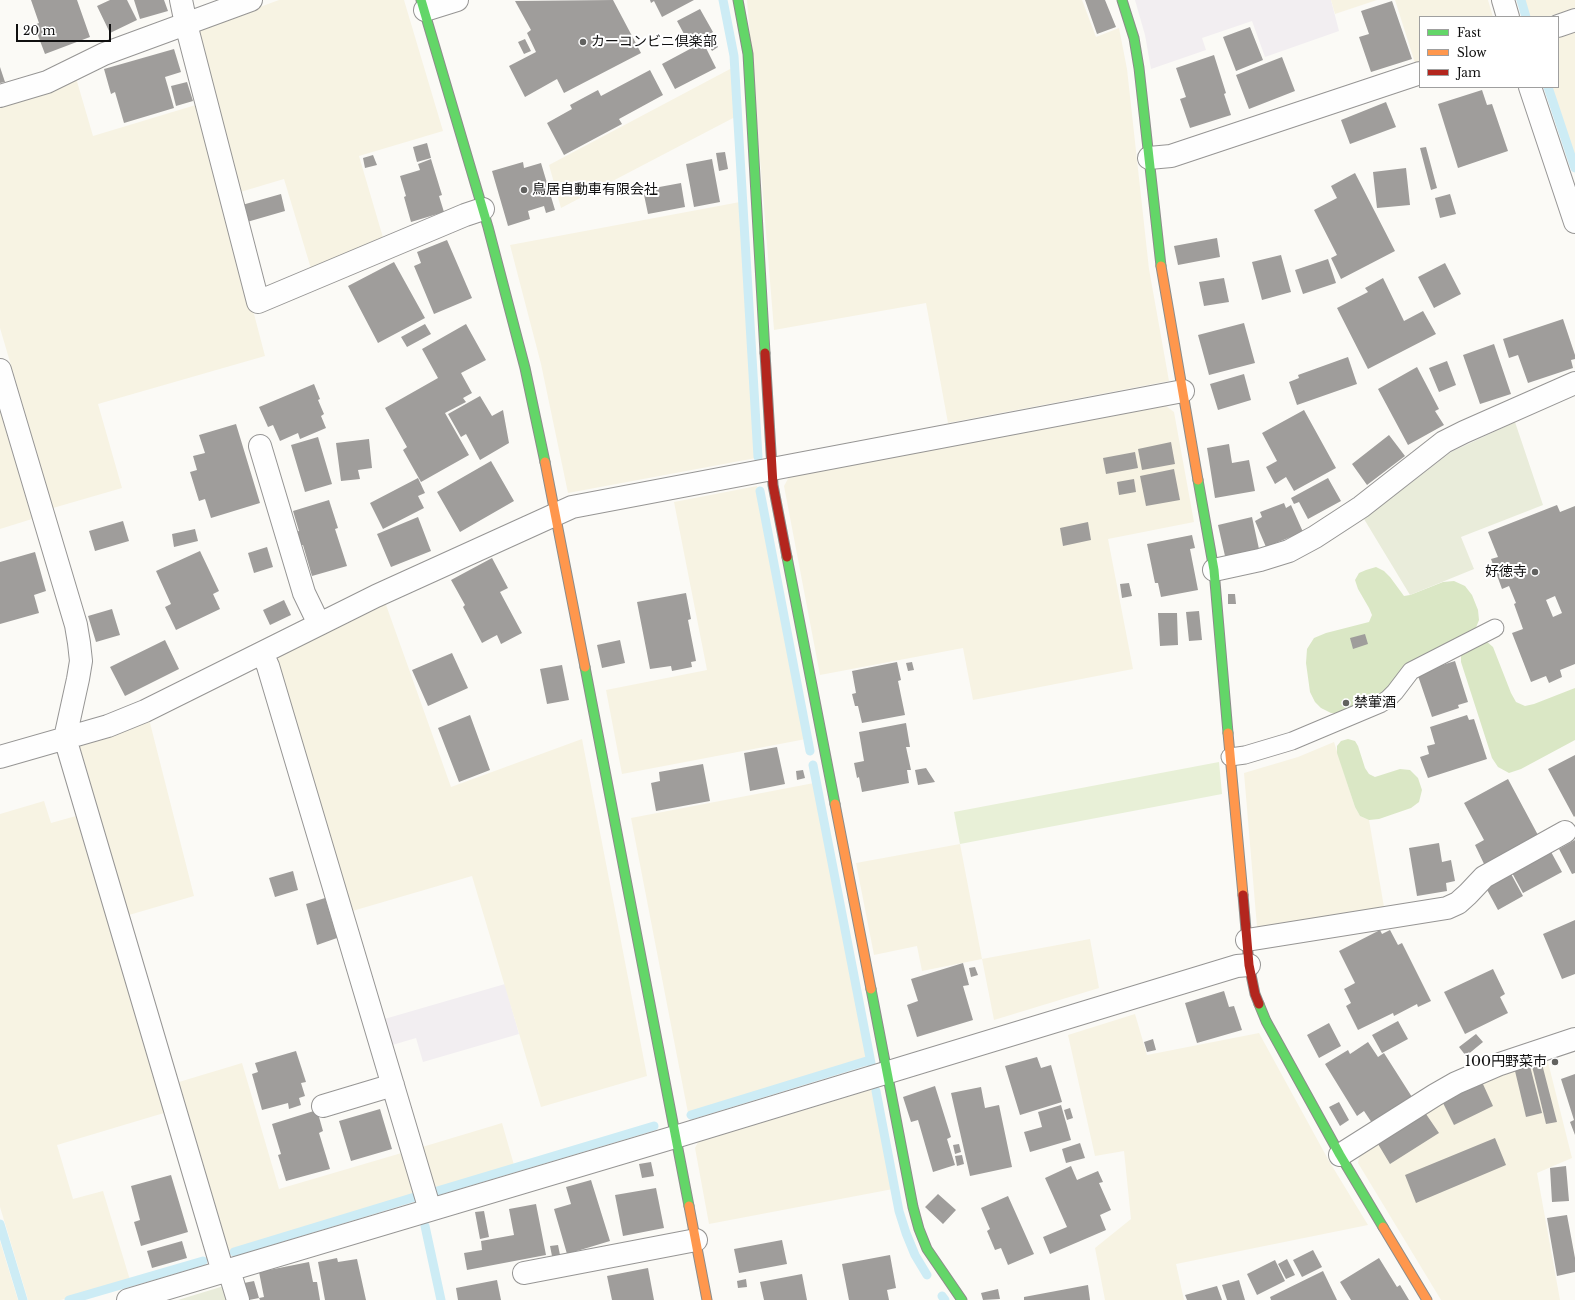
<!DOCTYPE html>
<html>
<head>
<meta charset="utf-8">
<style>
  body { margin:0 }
  #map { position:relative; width:1575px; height:1300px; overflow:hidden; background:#fbfaf6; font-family:"Libre Baskerville",serif }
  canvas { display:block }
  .legend { position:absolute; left:1419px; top:16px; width:140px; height:72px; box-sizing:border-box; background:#fff; border:1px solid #9f9f9f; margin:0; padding:5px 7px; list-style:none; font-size:12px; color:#101010 }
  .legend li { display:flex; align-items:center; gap:8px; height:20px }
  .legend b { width:20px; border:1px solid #9f9f9f }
  .scale { position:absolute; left:16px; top:24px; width:95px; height:18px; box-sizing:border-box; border:2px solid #101010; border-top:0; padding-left:5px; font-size:12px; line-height:14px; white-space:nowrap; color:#101010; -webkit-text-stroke:3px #fff; paint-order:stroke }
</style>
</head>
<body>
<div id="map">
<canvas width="1575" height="1300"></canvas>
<ul class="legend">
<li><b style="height:5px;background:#63d668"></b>Fast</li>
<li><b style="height:5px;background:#ff974d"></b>Slow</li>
<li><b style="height:5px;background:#b3261e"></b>Jam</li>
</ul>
<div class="scale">20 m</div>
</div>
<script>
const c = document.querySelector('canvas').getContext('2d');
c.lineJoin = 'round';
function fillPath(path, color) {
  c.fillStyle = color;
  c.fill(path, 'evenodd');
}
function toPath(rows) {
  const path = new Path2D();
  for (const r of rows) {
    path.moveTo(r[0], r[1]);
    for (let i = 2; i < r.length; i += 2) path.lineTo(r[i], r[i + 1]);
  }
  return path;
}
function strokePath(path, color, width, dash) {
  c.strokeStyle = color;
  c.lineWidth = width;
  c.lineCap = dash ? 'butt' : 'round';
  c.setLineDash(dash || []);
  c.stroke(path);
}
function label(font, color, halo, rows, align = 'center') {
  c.font = font + ' "Libre Baskerville","Noto Sans JP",serif';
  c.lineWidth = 4;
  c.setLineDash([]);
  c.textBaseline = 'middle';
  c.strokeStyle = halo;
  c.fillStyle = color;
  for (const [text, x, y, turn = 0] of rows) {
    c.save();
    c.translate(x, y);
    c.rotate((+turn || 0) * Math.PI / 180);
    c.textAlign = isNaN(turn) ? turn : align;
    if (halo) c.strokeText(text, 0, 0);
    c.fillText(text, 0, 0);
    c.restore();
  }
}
fillPath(toPath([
  [1135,0,1331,0,1339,31,1265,57,1252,21,1202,38,1206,50,1151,69,1145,35],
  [505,984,519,1034,423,1062,416,1038,389,1046,381,1020]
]), '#f2eef1');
fillPath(toPath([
  [279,0,404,0,443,131,359,156,384,241,312,272,284,179,237,193,194,31],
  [747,0,1082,0,1096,37,1119,28,1127,69,1149,269,1169,381,948,423,926,303,774,330],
  [1331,0,1377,0,1335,14],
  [1395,0,1488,0,1493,17,1420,17,1420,61,1415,63],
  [1523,0,1575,0,1575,8,1547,17,1528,17],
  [1575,32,1575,160,1551,87,1558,87,1558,38],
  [732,68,735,117,561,208,549,165],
  [76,78,93,136,199,104,265,356,98,404,122,488,53,508,0,328,0,106],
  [740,202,756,458,568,493,541,364,510,245],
  [1166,406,1174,412,1194,522,1108,539,1133,669,973,700,963,648,820,675,784,486,789,477],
  [0,410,32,519,0,529],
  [757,486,806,739,622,774,606,690,707,670,674,502],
  [385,602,451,787,582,739,647,1076,541,1107,472,876,349,912,273,657],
  [149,719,194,896,129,915,79,744],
  [1334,742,1355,807,1360,816,1369,820,1384,907,1257,927,1244,773,1298,757],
  [814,783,867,1059,688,1113,631,818],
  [44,801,51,823,76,816,164,1113,57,1145,73,1199,103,1191,130,1280,61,1300,28,1300,0,1207,0,814],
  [960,844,982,959,1090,939,1099,988,994,1020,982,959,922,971,917,946,874,955,856,863],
  [1135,1014,1147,1055,1259,1033,1329,1161,1368,1225,1176,1264,1184,1300,1105,1300,1095,1248,1131,1219,1124,1151,1095,1156,1068,1035],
  [1547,1058,1572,1158,1537,1173,1560,1300,1441,1300,1358,1163,1360,1153,1441,1103,1482,1082],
  [242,1063,279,1189,405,1152,418,1194,229,1251,179,1082],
  [873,1089,893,1189,709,1224,695,1148,698,1142],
  [502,1123,514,1165,438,1188,429,1183,419,1148],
  [0,1241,18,1300,0,1300]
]), '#f7f3e3');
fillPath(toPath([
  [1219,762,1222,794,960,844,954,812]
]), '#e8f0d7');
fillPath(toPath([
  [1376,567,1384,571,1390,577,1404,596,1410,595,1443,582,1454,581,1465,586,1472,595,1478,610,1479,620,1475,630,1385,695,1342,713,1331,713,1321,708,1315,702,1310,692,1306,663,1307,649,1314,638,1326,633,1369,622,1372,615,1369,608,1358,589,1355,580,1359,573,1366,570],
  [1486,641,1493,647,1511,693,1516,702,1525,706,1534,704,1575,688,1575,740,1521,769,1509,773,1498,767,1492,758,1461,662,1461,652],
  [1348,739,1355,741,1358,746,1365,768,1369,774,1375,777,1400,769,1410,770,1418,778,1422,790,1419,802,1411,808,1379,819,1369,820,1360,816,1355,807,1337,753,1337,746,1341,741]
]), '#dae7c5');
fillPath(toPath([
  [1515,422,1543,505,1461,537,1474,569,1410,595,1364,519,1451,452],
  [224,1286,228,1300,178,1300]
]), '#e9ecda');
strokePath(toPath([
  [723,0,734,56,758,457],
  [1521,0,1526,17],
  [1548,87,1575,168],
  [760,491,810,751],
  [813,765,871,1063],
  [876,1091,899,1211,906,1233,915,1255,927,1275],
  [691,1115,870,1060],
  [434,1192,654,1126],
  [0,1224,23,1300],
  [425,1226,441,1300],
  [234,1252,418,1196],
  [942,1296,945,1300],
  [69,1300,203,1261]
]), '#cdecf5', 9);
fillPath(toPath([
  [31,0,77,0,90,37,45,54,34,25,39,23],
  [110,0,127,0,137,20,110,33,97,6],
  [134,0,164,0,168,11,140,19],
  [613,0,641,53,564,93,557,79,525,97,509,66,536,52,527,33,531,30,515,1],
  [650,0,694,0,662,17,654,1,651,3],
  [1085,0,1105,0,1116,27,1097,34],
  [1392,1,1412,59,1371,72,1359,37,1369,34,1361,11],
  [700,9,713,32,690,45,677,21],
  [1250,27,1263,60,1236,71,1223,37],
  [713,38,718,47,712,51,707,42],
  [525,39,531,51,524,54,518,42],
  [703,42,716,68,675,89,662,64],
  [174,49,181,72,165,77,174,108,124,123,115,92,111,94,104,69],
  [1214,55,1226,93,1224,94,1231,115,1190,128,1180,99,1186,97,1176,68],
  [1282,57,1295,91,1249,109,1236,75],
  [0,67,5,82,0,83],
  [650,70,663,95,619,119,622,124,564,155,547,123,572,109,570,105,598,90,601,96],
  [187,82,193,101,176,106,171,86],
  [1482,90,1487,105,1492,104,1508,151,1458,168,1438,104],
  [1386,102,1396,127,1350,144,1341,120],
  [427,143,431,158,417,162,413,147],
  [1426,147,1437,188,1431,190,1420,148],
  [725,152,728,169,719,171,716,153],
  [373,155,377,165,365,168,363,158],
  [431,159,442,195,439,196,444,212,411,222,404,197,406,196,400,176,420,170,418,164],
  [712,159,720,202,694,207,686,164],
  [523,162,524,168,541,163,555,210,546,213,544,206,528,211,530,219,508,226,492,171],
  [1406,168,1410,205,1377,208,1373,172],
  [1355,173,1395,251,1341,279,1331,258,1337,255,1314,210,1337,198,1331,186],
  [681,183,685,207,648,214,643,190],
  [281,194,285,211,247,222,242,205],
  [1450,194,1456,214,1440,218,1435,198],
  [1217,238,1220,257,1178,265,1174,246],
  [447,240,472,298,434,314,414,266,421,263,417,252],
  [1281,255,1291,292,1262,300,1252,262],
  [1328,259,1336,283,1303,294,1295,270],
  [394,262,425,318,378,343,348,286],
  [1445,263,1461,294,1434,308,1418,277],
  [1224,278,1229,302,1204,306,1199,282],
  [1383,278,1404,321,1423,311,1436,334,1368,369,1337,308,1368,292,1365,288],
  [1563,319,1575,355,1575,359,1571,360,1573,368,1528,383,1518,355,1509,358,1503,339],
  [1244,323,1255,363,1209,375,1198,335],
  [425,324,431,334,407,347,401,337],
  [466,324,486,360,461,373,472,393,463,398,466,402,445,413,469,455,421,482,403,450,407,447,385,408,438,378,422,349],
  [1494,344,1511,394,1480,404,1463,355],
  [1348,357,1357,384,1297,405,1289,382,1299,378,1298,375],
  [1447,361,1456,385,1439,392,1429,368],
  [1417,367,1439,409,1435,411,1444,425,1408,445,1378,389],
  [1244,374,1251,400,1218,410,1210,384],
  [314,384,320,399,318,400,324,414,321,416,326,428,300,439,298,433,280,441,273,425,268,427,259,407],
  [480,396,492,416,503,410,509,443,480,460,466,434,461,437,448,414],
  [1304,410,1336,468,1294,491,1286,477,1275,484,1266,467,1277,461,1262,433],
  [236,424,260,503,211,518,205,499,199,501,190,472,197,470,193,456,205,453,199,435],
  [1389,435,1405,456,1367,485,1352,464],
  [318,437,332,484,305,492,291,445],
  [369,439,372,468,358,470,360,479,341,481,336,443],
  [1171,442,1175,464,1142,470,1138,449],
  [1229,444,1232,463,1249,460,1255,491,1215,498,1207,448],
  [1135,452,1138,468,1106,474,1103,458],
  [491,461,514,501,460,532,437,492],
  [1174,469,1180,500,1146,506,1140,476],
  [418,478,425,493,418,496,424,508,383,529,370,503],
  [1328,478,1341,501,1308,519,1299,502,1294,504,1291,498],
  [1134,479,1136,492,1119,495,1117,482],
  [329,500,338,528,335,529,347,566,312,576,303,545,300,545,296,532,299,531,293,511],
  [1284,503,1286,508,1291,505,1303,532,1266,547,1255,521,1262,517,1260,512],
  [1557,505,1560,512,1575,506,1575,664,1560,670,1562,677,1549,683,1546,676,1531,682,1512,633,1523,629,1514,604,1516,603,1509,586,1502,589,1491,559,1498,557,1488,532],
  [1555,596,1562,613,1553,617,1546,600],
  [418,517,431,551,391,567,377,534],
  [1252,517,1259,549,1225,556,1218,525],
  [123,521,129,541,95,551,89,531],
  [1088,522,1091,540,1063,546,1060,528],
  [195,529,198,541,174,547,172,534],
  [1192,535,1195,548,1190,549,1198,590,1161,597,1158,583,1155,583,1147,544],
  [267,547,273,567,254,573,248,553],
  [200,551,219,591,213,594,220,609,176,630,165,607,171,604,156,571],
  [35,552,46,591,34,595,39,613,0,624,0,562],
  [492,558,508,588,500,592,522,633,501,644,497,635,482,643,463,607,465,605,451,580],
  [1129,583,1132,596,1122,598,1120,584],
  [686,593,691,619,688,620,696,661,691,662,692,667,672,671,671,666,650,669,637,602],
  [1228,594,1235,594,1236,604,1228,604],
  [284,600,291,615,270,625,263,610],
  [112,609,120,635,96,642,88,616],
  [1199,611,1202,640,1189,641,1186,612],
  [1158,613,1177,613,1178,645,1160,646],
  [1365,634,1368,644,1353,649,1350,638],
  [165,640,179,669,125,696,110,667],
  [620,640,625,663,602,668,597,645],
  [452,653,468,688,428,706,412,670],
  [1455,661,1468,702,1458,705,1459,708,1432,717,1417,673],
  [897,662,901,680,898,681,905,715,862,723,858,706,855,706,852,694,856,693,852,671],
  [912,662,914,670,908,671,906,663],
  [562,665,569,700,547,704,540,669],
  [470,715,490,770,459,782,438,728],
  [1467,715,1469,720,1474,719,1487,759,1428,778,1420,757,1429,754,1427,746,1435,744,1430,727],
  [906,723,910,747,906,747,911,770,907,770,909,783,862,792,859,777,857,778,854,763,864,761,859,732],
  [777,747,785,784,750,791,744,753],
  [1575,755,1575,816,1574,817,1548,769],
  [703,764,710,801,656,811,651,783,660,781,659,772],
  [926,768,935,782,918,785,915,770],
  [803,770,805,778,797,780,796,771],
  [1508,779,1539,837,1485,866,1475,845,1484,840,1464,803],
  [1575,840,1575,873,1572,874,1559,849],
  [1439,843,1442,862,1451,860,1455,881,1446,883,1447,891,1417,896,1409,848],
  [1550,850,1562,872,1523,893,1511,871],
  [293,871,298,890,275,897,269,878],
  [1510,872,1523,896,1498,910,1485,886],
  [325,898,337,938,317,945,306,904],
  [1575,920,1575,974,1562,979,1543,934],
  [1380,930,1382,934,1390,930,1398,945,1402,943,1431,1001,1418,1007,1417,1004,1394,1016,1393,1013,1358,1030,1346,1006,1351,1003,1344,989,1355,983,1339,951],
  [963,963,969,985,963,986,973,1020,917,1037,907,1005,918,1001,911,979],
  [975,967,978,975,971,977,969,968],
  [1493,969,1505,994,1500,997,1508,1013,1465,1034,1444,992],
  [1224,991,1229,1007,1234,1006,1242,1030,1197,1043,1185,1003],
  [1398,1021,1408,1039,1382,1053,1372,1035],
  [1329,1023,1341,1046,1319,1058,1307,1035],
  [1476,1034,1483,1042,1466,1056,1459,1047],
  [1153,1039,1156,1050,1147,1052,1144,1042],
  [1368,1042,1378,1057,1384,1053,1412,1097,1372,1123,1364,1111,1357,1116,1325,1064,1348,1050,1350,1054],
  [296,1051,306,1082,301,1083,305,1096,299,1098,301,1105,289,1109,288,1103,262,1110,252,1074,258,1072,255,1063],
  [1037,1057,1041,1068,1051,1065,1062,1102,1020,1115,1005,1066],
  [1542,1064,1557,1122,1546,1124,1532,1066],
  [1530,1066,1542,1113,1526,1117,1515,1071],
  [1575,1074,1575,1135,1570,1122,1574,1120,1561,1079],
  [1482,1082,1493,1106,1454,1125,1442,1101],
  [935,1086,951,1137,947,1139,955,1165,933,1172,918,1120,911,1122,903,1097],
  [981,1087,985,1108,999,1105,1012,1167,970,1176,951,1093],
  [1339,1102,1349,1120,1340,1126,1329,1107],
  [1061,1105,1071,1140,1030,1152,1024,1132,1042,1127,1038,1112],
  [1070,1108,1073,1118,1067,1120,1064,1110],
  [380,1109,392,1149,351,1161,339,1121],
  [317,1110,323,1131,319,1133,330,1169,286,1181,278,1155,281,1154,272,1124],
  [1426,1114,1439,1133,1390,1164,1378,1144],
  [1495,1138,1506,1165,1416,1203,1405,1175],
  [1080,1143,1085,1158,1066,1163,1062,1149],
  [959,1144,961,1152,955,1154,953,1145],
  [962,1155,964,1164,957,1166,955,1156],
  [651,1162,654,1176,642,1178,639,1164],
  [1071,1166,1077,1180,1098,1171,1103,1182,1099,1183,1111,1210,1100,1215,1106,1230,1050,1254,1043,1237,1067,1227,1045,1178],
  [1566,1166,1569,1201,1552,1202,1550,1168],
  [171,1175,188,1232,141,1246,134,1222,140,1220,131,1186],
  [591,1180,610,1241,567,1254,554,1209,571,1204,566,1187],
  [656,1188,664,1228,623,1236,615,1195],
  [938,1194,956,1210,943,1224,925,1207],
  [1008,1196,1034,1254,1008,1265,1001,1248,995,1250,987,1231,990,1229,981,1208],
  [536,1204,546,1255,467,1270,464,1253,482,1250,481,1241,514,1235,509,1209],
  [484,1211,489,1237,480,1239,475,1212],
  [1567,1215,1575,1258,1575,1272,1557,1276,1547,1218],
  [782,1240,787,1264,739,1273,734,1249],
  [182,1241,187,1258,152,1268,147,1251],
  [558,1245,560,1255,552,1256,550,1246],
  [1313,1250,1322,1267,1302,1277,1293,1260],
  [890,1255,896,1288,887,1290,889,1300,849,1300,842,1264],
  [337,1258,338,1262,357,1259,366,1300,325,1300,318,1262],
  [1379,1258,1397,1287,1400,1285,1409,1300,1351,1300,1340,1282],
  [1287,1259,1295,1275,1286,1279,1278,1264],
  [1275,1260,1285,1281,1257,1295,1247,1274],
  [309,1262,313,1282,317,1282,320,1300,260,1300,259,1298,264,1297,259,1272],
  [648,1268,654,1300,612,1300,607,1276],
  [1323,1271,1337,1300,1271,1300,1270,1297],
  [802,1274,807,1300,764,1300,760,1282],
  [746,1279,747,1287,738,1288,737,1281],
  [497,1280,501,1300,458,1300,456,1288],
  [1239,1280,1245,1300,1227,1300,1222,1285],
  [254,1281,259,1298,249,1300,244,1283],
  [1088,1285,1090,1300,1024,1300,1024,1297],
  [1217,1286,1222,1300,1187,1300,1185,1295],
  [998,1289,1000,1299,983,1300,981,1293]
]), '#9f9d9b');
const lane = toPath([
  [1230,757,1245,755,1292,741,1380,704,1388,699,1395,692,1411,671,1495,628]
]);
const street = toPath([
  [181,0,186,24,258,302,465,215,483,209],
  [1503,0,1508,17],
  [425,10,457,0],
  [1558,26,1575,20],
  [1530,87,1575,222],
  [0,96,47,82,104,54,251,0],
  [1149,158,1171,156,1420,73],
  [0,370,76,625,79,643,81,661,78,679,65,738,223,1272],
  [260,446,304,593,319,624],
  [1214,570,1260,560,1289,551,1315,537,1361,507,1444,442,1464,432,1575,383],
  [262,653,268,666,430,1210],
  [0,757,108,726,145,711,376,596,572,507,1183,391],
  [1247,940,1447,908,1458,903,1468,894,1484,877,1565,832],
  [323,1106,393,1085],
  [1340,1155,1435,1095,1456,1083,1500,1064,1575,1039],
  [229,1270,238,1300],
  [524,1273,696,1240],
  [128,1300,675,1137,1237,966,1249,965]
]);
const fast = toPath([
  [421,0,488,227,525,368,545,462],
  [738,0,748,54,765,353],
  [1122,0,1134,38,1139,68,1161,266],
  [1198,480,1214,570,1228,733],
  [787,557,835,804],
  [585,667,689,1206],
  [871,989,913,1207,919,1229,927,1249,962,1300],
  [1259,1004,1266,1021,1340,1155,1383,1227]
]);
const slow = toPath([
  [1161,266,1198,480],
  [545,462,585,667],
  [1228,733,1243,895],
  [835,804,871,989],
  [689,1206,707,1300],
  [1383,1227,1427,1300]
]);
const jam = toPath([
  [765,353,773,485,787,557],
  [1243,895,1249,965,1255,994,1259,1004]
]);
strokePath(lane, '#969594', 19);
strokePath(street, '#969594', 24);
strokePath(fast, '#8c8c8a', 11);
strokePath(slow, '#8c8c8a', 11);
strokePath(jam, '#8c8c8a', 11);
strokePath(lane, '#fefefe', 17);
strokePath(street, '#fefefe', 22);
strokePath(fast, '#63d668', 9);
strokePath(slow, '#ff974d', 9);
strokePath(jam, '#b3261e', 9);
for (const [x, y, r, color] of [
  [583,42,4,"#626260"],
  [524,190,4,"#626260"],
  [1535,572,4,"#626260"],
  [1346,703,4,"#626260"],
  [1555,1062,4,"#626260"]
]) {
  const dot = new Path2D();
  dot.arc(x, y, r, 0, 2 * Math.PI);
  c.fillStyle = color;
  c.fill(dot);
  strokePath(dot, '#fff', 1.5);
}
label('14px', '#101010', '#fff', [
  ["カーコンビニ倶楽部",591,42],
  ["鳥居自動車有限会社",532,190],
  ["好徳寺",1527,572,"right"],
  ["禁葷酒",1354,703],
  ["100円野菜市",1547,1062,"right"]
], 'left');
</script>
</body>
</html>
